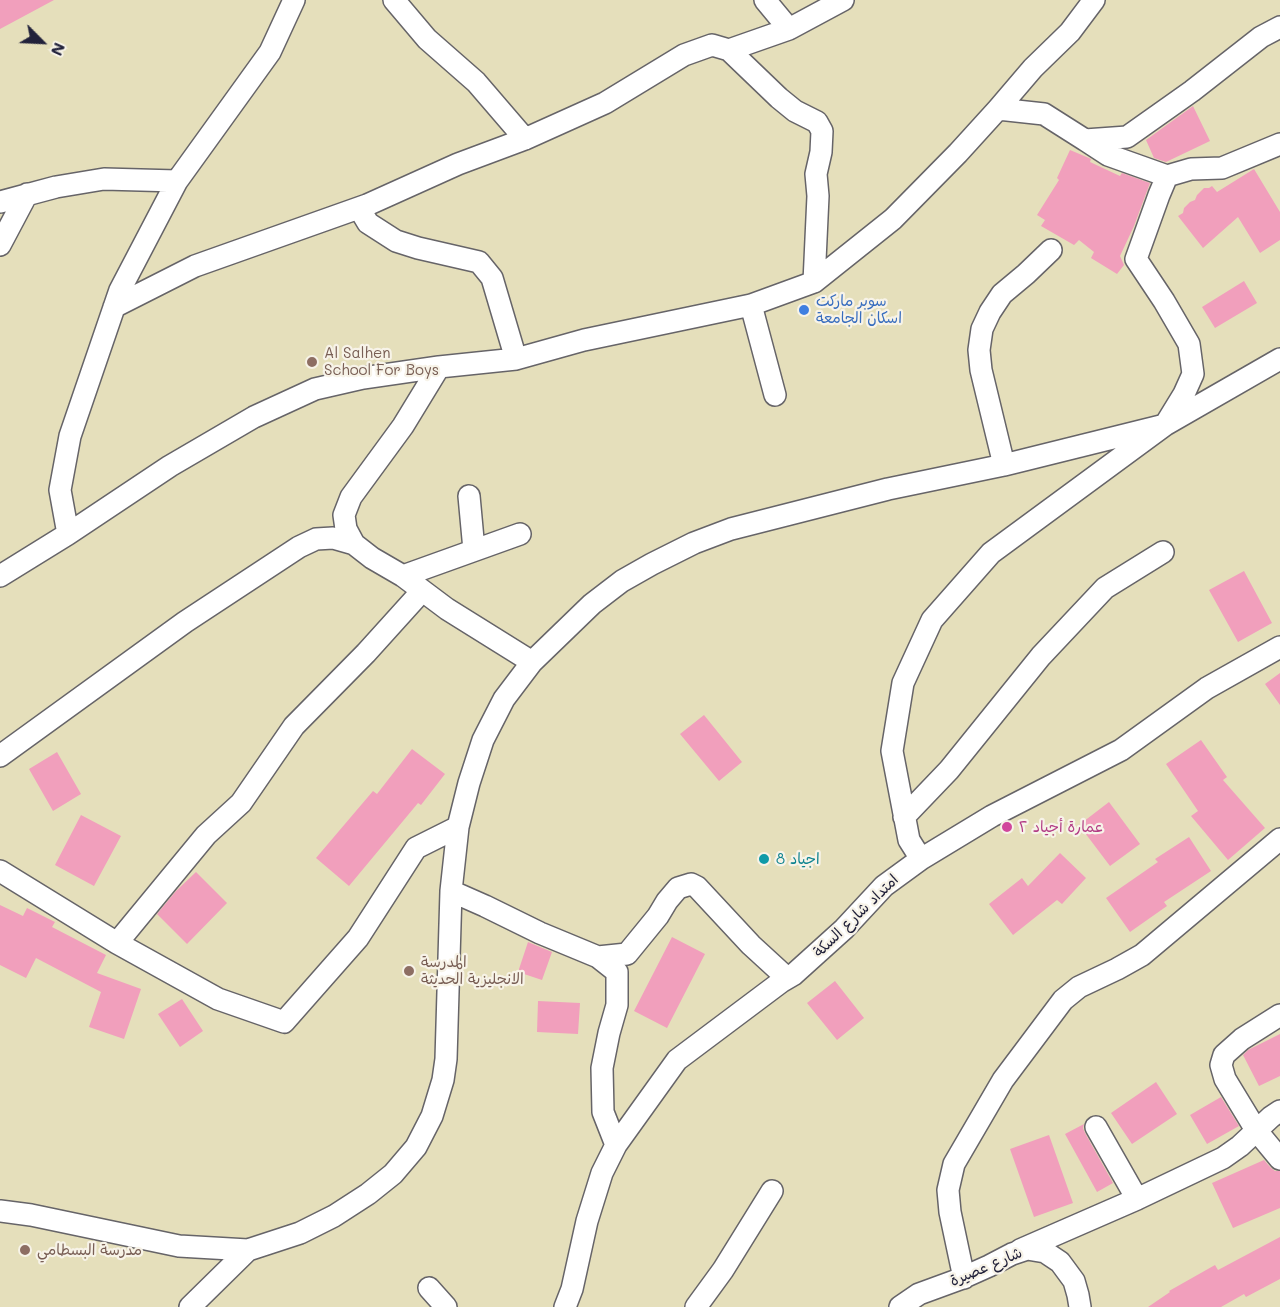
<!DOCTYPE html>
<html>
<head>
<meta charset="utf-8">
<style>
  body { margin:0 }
  #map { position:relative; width:1280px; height:1307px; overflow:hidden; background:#e5dfbb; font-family:Mali,sans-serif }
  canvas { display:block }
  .north { position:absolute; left:12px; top:12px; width:60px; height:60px; -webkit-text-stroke:4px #f7f3e8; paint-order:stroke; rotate:114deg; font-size:16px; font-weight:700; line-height:24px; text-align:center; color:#22223b }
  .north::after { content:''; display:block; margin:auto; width:21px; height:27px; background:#22223b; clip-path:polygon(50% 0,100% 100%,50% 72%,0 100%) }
</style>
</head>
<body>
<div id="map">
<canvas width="1280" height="1307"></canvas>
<div class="north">N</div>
</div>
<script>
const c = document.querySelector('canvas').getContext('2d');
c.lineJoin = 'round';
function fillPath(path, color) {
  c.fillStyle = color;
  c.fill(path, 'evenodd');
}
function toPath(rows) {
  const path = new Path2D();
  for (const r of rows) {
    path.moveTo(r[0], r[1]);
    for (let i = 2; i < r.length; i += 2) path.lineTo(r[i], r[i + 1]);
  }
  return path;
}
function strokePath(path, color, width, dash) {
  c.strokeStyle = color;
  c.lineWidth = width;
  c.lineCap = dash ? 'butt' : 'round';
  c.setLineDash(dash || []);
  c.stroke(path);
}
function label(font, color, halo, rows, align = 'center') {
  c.font = font + ' Mali,"Playpen Sans Arabic",sans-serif';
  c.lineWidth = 4.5;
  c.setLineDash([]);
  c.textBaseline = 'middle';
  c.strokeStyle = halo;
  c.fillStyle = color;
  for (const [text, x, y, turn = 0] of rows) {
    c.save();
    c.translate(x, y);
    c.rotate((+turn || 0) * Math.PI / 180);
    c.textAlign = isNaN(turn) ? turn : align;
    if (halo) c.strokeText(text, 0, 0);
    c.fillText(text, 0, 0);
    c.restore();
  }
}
fillPath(toPath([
  [0,0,54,0,0,29],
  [1193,106,1210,141,1166,162,1154,158,1146,140],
  [1070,150,1089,158,1091,159,1090,162,1120,176,1122,173,1150,183,1134,226,1120,256,1124,265,1117,274,1091,258,1094,252,1079,240,1074,245,1041,226,1045,220,1037,215,1059,180,1057,178],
  [1254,169,1280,212,1280,240,1260,253,1238,217,1203,248,1178,216,1183,213,1184,208,1190,202,1195,200,1197,195,1204,188,1209,188,1212,186,1217,192],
  [1244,281,1257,303,1215,328,1202,307],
  [1244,571,1272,623,1238,642,1209,590],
  [1280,673,1280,705,1265,684],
  [704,715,742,762,719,781,680,734],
  [1201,740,1227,777,1223,780,1265,828,1228,860,1191,816,1198,811,1166,764],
  [412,749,445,774,421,805,418,803,349,886,316,858,373,791,377,794],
  [57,752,81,794,53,811,29,769],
  [1109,802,1140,844,1110,866,1079,825],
  [81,815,121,836,94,886,55,865],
  [1189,837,1211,871,1164,902,1167,906,1130,932,1106,898,1158,862,1155,859],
  [1060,853,1086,878,1062,904,1057,900,1013,935,989,904,1022,878,1028,886],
  [196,872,227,903,187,944,157,914,176,891],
  [0,905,23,916,27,908,55,922,52,927,106,955,97,973,141,989,124,1039,89,1027,101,992,36,958,26,978,0,965],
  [672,937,705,954,667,1028,634,1011],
  [528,942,552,952,542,980,518,972],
  [835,981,864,1018,837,1040,807,1003],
  [182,999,203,1031,180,1047,158,1014],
  [538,1001,580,1003,578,1034,537,1032],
  [1280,1034,1280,1076,1259,1086,1243,1055,1248,1050],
  [1156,1082,1177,1114,1132,1144,1111,1113],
  [1221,1097,1239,1126,1207,1144,1190,1115],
  [1084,1124,1083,1128,1085,1133,1113,1183,1097,1192,1065,1134],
  [1049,1135,1073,1203,1034,1217,1010,1149],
  [1264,1160,1271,1168,1275,1171,1280,1171,1280,1208,1233,1228,1212,1183],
  [1280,1237,1280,1279,1246,1297,1244,1294,1221,1307,1148,1307,1170,1292,1169,1291,1215,1265,1218,1270]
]), '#f19fbc');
const minor = toPath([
  [394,0,427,39,476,82,525,139],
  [765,0,789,29],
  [729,50,789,29,843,0],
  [998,109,1033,68,1070,32,1094,0],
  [1085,140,1108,155,1167,176],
  [0,202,56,187,104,179,177,181],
  [359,208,368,223,396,241,418,248,479,262,492,278,516,359],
  [0,245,27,194],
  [751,305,775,395],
  [114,307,195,266,367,205,458,164,525,139,605,103,684,55,712,45,729,50,779,98,795,111,817,122,822,131,821,152,816,174,818,196,814,282],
  [439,367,403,426,351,497,344,515,346,529,354,544,372,558,403,576,447,609,532,662],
  [1004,465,981,370,979,350,982,329,990,312,1002,294,1026,274,1051,250],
  [469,496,474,550],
  [68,534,60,490,70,436,120,290,177,181,270,52,294,0],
  [0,576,68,534,170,466,254,417,315,389,363,378,439,367,516,359,584,340,751,305,814,282,893,219,958,153,998,109,1044,114,1085,140,1127,137,1192,91,1261,37,1280,27],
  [403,576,520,534],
  [0,756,185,622,299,547,316,539,333,538,354,544],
  [904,817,949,770,1041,656,1105,588,1163,552],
  [921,859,909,840,892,751,903,683,932,620,991,553,1165,425,1184,394,1193,374,1189,344,1164,301,1136,259,1159,195,1167,176,1191,169,1222,168,1280,144],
  [0,871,117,943,218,999,284,1022,358,938,416,848,458,827],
  [451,891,485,906,540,933,598,957,617,972,617,1005,609,1033,602,1068,603,1112,616,1145],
  [117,943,206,835,241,803,294,726,366,653,422,591],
  [598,957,627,954,658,916,667,901,678,888,691,884,697,887,751,945,787,978],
  [1280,1015,1242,1039,1224,1055,1221,1065,1225,1079,1256,1130,1280,1159],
  [1096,1127,1137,1199],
  [0,1211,31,1215,179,1246,248,1250,300,1233,334,1216,368,1194,393,1174,416,1147,432,1116,443,1080,446,1059,451,891,458,827,469,783,483,740,504,699,532,662,592,604,622,581,652,564,694,543,731,529,888,489,1004,465,1165,425,1280,359],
  [1020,1250,1137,1199,1223,1158,1240,1146,1271,1117,1280,1111],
  [964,1278,950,1212,948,1190,954,1164,1003,1080,1063,1000,1079,987,1117,969,1142,955,1280,839],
  [429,1288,446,1307],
  [190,1307,248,1250],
  [565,1307,572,1289,587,1221,602,1173,616,1145,677,1060,781,982,793,975,844,929,884,886,921,859,992,816,1121,750,1207,688,1280,647],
  [696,1307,723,1270,772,1191],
  [900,1307,919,1294,960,1279,989,1266,1012,1254,1027,1249,1045,1252,1060,1262,1074,1281,1078,1295,1080,1307]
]);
strokePath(minor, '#666468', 24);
strokePath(minor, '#fff', 21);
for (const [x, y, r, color] of [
  [804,310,6,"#3f7fe0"],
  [312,362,6,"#8d6e63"],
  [1007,827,6,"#d1479c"],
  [764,859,6,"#0f9aa8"],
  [409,971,6,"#8d6e63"],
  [25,1250,6,"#8d6e63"]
]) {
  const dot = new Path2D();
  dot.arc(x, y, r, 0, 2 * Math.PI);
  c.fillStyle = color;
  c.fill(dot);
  strokePath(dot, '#f7f3e8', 2);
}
label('15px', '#366cbe', '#f7f3e8', [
  ["سوبر ماركت",816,301],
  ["اسكان الجامعة",816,318]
], 'left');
label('15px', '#785e54', '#f7f3e8', [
  ["Al Salhen",324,353],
  ["School For Boys",324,370],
  ["المدرسة",421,962],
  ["الانجليزية الحديثة",421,979],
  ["مدرسة البسطامي",37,1250]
], 'left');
label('15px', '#b23c85', '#f7f3e8', [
  ["عمارة أجياد ٢",1019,827]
], 'left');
label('15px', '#0d838f', '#f7f3e8', [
  ["اجياد 8",776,859]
], 'left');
label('15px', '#22223b', '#f7f3e8', [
  ["امتداد شارع السكة",856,916,-44],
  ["شارع عصيرة",986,1267,-23]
]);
</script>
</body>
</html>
